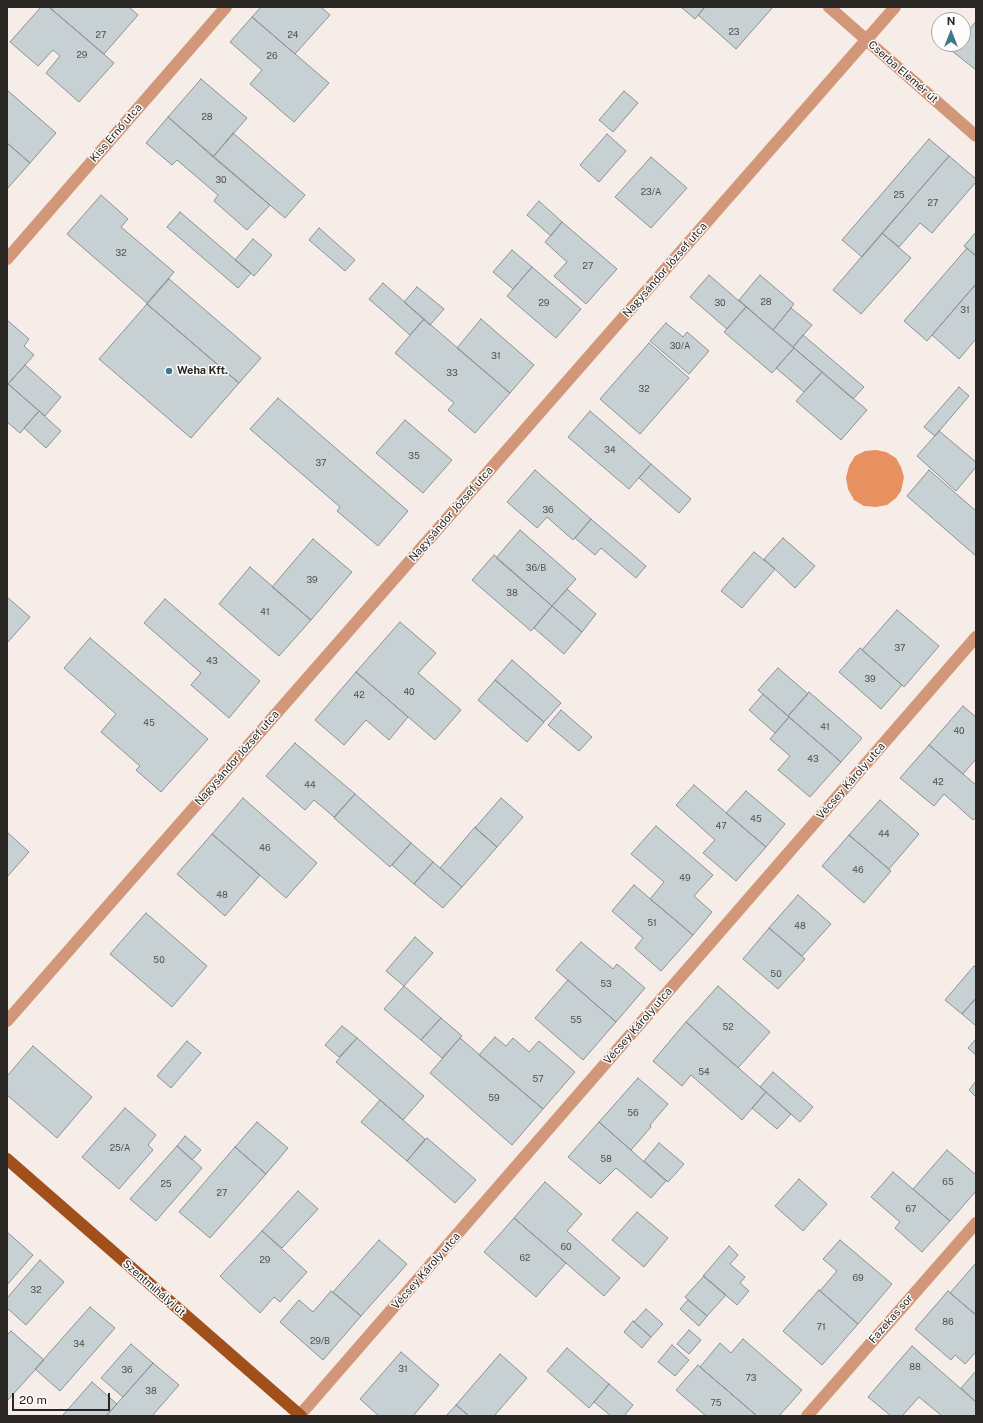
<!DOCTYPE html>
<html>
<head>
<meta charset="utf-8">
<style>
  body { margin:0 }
  #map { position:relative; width:983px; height:1423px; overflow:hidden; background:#f6ede9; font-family:"Public Sans",sans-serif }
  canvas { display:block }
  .frame { position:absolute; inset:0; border:8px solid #292624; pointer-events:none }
  .north { position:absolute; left:931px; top:12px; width:40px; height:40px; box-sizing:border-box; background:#fefcfb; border:1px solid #a9a6a5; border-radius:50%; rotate:0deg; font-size:11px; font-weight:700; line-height:16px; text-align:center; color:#292624 }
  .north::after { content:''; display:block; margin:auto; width:14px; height:18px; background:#3b798f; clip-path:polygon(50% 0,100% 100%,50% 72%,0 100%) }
  .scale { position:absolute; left:12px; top:1393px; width:98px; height:18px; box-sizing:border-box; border:2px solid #292624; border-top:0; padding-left:5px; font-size:12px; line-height:14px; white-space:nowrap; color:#292624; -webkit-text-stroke:3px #fefcfb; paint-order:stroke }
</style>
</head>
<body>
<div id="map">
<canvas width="983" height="1423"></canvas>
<div class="frame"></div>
<div class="north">N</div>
<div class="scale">20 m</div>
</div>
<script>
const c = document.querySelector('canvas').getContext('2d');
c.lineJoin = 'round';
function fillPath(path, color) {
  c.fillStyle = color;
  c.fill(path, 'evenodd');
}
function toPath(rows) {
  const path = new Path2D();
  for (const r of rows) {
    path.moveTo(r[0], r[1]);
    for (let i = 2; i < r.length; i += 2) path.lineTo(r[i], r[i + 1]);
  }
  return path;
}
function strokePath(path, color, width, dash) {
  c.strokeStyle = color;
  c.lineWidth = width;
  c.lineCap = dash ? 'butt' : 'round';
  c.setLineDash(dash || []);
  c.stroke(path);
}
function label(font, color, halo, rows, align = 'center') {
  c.font = font + ' "Public Sans",sans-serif';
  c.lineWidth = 3;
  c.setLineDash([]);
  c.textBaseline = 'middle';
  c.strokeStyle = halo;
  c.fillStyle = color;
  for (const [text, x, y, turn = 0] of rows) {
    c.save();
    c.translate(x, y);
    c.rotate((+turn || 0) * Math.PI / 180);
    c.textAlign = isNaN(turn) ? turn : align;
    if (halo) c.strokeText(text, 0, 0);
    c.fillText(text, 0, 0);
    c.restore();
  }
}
fillPath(toPath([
  [876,450,886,452,896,458,901,467,904,477,901,491,896,498,887,505,876,507,864,506,854,500,848,489,846,478,849,466,855,456,865,451]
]), '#e79161');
const building = toPath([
  [41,7,49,7,114,63,79,102,46,73,60,56,53,50,38,66,10,42,41,7],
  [49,7,129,7,138,15,104,54,49,7],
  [261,7,321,7,330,15,295,54,252,17,261,7],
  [681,7,705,7,695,19,681,7],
  [705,7,773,7,736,49,698,15,705,7],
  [252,17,329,83,294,122,250,84,262,70,230,42,252,17],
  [976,21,976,70,952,51,958,44,963,44,963,38,976,21],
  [201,79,247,118,213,157,168,117,201,79],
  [7,90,56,133,30,163,7,143,7,90],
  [624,91,638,103,613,132,599,120,624,91],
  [168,117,270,205,247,230,214,201,218,195,177,160,172,165,146,143,168,117],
  [233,133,305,195,285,218,213,157,233,133],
  [607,134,626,151,599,182,580,165,607,134],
  [929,139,949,156,862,257,842,240,929,139],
  [7,143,30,163,7,189,7,143],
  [949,156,976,179,976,182,932,233,920,223,899,247,882,233,949,156],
  [651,157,687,188,651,228,615,197,651,157],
  [101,195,128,219,121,227,174,272,147,303,67,234,101,195],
  [539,201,562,222,551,236,527,215,539,201],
  [180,212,251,273,238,288,167,227,180,212],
  [562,222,617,269,586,304,554,276,567,262,545,242,562,222],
  [319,228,355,260,345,271,309,240,319,228],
  [976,232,976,256,964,246,976,232],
  [882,233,911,258,861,314,833,290,882,233],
  [253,239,272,255,254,276,235,260,253,239],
  [967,248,976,256,976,284,927,341,904,321,967,248],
  [512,250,532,267,513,289,493,272,512,250],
  [532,267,581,309,556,338,507,296,532,267],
  [709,275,746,307,727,329,690,297,709,275],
  [760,275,794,304,773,330,739,300,760,275],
  [169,279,261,358,239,383,147,304,169,279],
  [383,283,424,319,410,335,369,299,383,283],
  [976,284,976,339,959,359,932,335,976,284],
  [417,287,444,309,430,325,404,302,417,287],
  [147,304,239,383,191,438,99,359,147,304],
  [746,307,794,348,772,373,724,332,746,307],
  [791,308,812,325,793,347,773,330,791,308],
  [424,319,510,393,475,433,448,410,454,403,395,353,424,319],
  [481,319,534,365,510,393,457,348,481,319],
  [7,320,29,339,24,346,34,355,8,384,7,383,7,320],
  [666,323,683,337,687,332,709,351,689,374,650,341,666,323],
  [803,335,864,387,853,399,793,347,803,335],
  [649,343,689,378,640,434,600,399,649,343],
  [794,348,822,372,804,392,776,368,794,348],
  [25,365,61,397,45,416,8,384,25,365],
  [822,372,867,410,841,440,796,401,822,372],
  [7,383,39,411,20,433,7,422,7,383],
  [959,387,969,396,935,436,924,427,959,387],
  [278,398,408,511,378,546,337,511,340,507,250,429,278,398],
  [39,411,61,431,46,448,24,428,39,411],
  [590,411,651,464,629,489,568,437,590,411],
  [405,420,452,460,423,493,376,453,405,420],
  [939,431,976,462,976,467,956,491,917,456,939,431],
  [651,464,691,499,679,513,639,478,651,464],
  [535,470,591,519,573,540,547,517,537,528,507,502,535,470],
  [929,470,976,511,976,556,907,496,929,470],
  [591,519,646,566,636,578,601,548,595,555,575,538,591,519],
  [520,530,576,579,552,606,496,558,520,530],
  [783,538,815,566,795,588,764,559,783,538],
  [313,539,352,572,311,620,272,587,313,539],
  [754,552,775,569,742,608,721,591,754,552],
  [494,555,552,606,531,631,472,580,494,555],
  [250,567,311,620,279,656,219,604,250,567],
  [567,589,596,614,582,632,552,606,567,589],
  [7,597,30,617,7,643,7,597],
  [165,599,260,681,229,718,191,685,201,673,144,623,165,599],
  [552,606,582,632,564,654,534,628,552,606],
  [897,610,939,646,904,687,862,650,897,610],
  [400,622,436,653,418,673,461,710,435,740,356,672,400,622],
  [90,638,208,739,161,792,136,770,140,766,101,732,116,714,64,668,90,638],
  [860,648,902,685,881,709,839,672,860,648],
  [512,660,561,703,544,722,495,680,512,660],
  [778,668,808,694,788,716,758,690,778,668],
  [356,672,408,717,389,740,366,720,344,745,315,720,356,672],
  [495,680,544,722,527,742,478,700,495,680],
  [809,692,862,738,841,762,788,716,809,692],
  [763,694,789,717,775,733,749,710,763,694],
  [963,706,976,717,976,759,963,774,929,745,963,706],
  [561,710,592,737,579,751,548,725,561,710],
  [789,717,841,762,810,797,778,770,790,756,770,739,789,717],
  [295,743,355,794,334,817,314,800,305,810,266,776,295,743],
  [929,745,976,785,976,817,973,820,944,794,934,806,900,778,929,745],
  [694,785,766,847,736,881,703,853,715,840,676,805,694,785],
  [746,791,785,824,766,847,726,813,746,791],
  [355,794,411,843,390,867,334,818,355,794],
  [243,798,317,863,286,898,212,834,243,798],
  [501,798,523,817,497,847,475,828,501,798],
  [880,800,919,834,889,869,849,835,880,800],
  [656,826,713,875,694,896,712,912,693,935,650,899,664,882,631,854,656,826],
  [475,827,497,847,462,887,440,868,475,827],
  [7,832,29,852,7,877,7,832],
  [212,834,260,875,225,916,177,874,212,834],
  [849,835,891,871,864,903,822,866,849,835],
  [411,843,433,862,414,884,392,865,411,843],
  [433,862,462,887,443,908,414,884,433,862],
  [634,885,693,935,661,971,635,948,643,938,612,911,634,885],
  [798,895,831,924,802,956,769,928,798,895],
  [146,913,207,966,172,1007,110,954,146,913],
  [769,928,805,959,778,989,743,959,769,928],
  [415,937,433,953,404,986,386,971,415,937],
  [581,942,613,969,617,964,645,988,616,1022,556,970,581,942],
  [974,966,976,968,976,998,962,1014,945,1000,974,966],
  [568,980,616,1022,583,1060,535,1018,568,980],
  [404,986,441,1018,421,1040,384,1009,404,986],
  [718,986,770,1032,738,1068,686,1022,718,986],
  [976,998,976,1024,975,1025,962,1014,976,998],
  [441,1018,462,1036,442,1058,421,1040,441,1018],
  [686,1022,766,1092,742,1120,691,1075,682,1086,653,1061,686,1022],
  [342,1026,357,1038,339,1057,325,1045,342,1026],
  [495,1037,506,1046,513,1038,529,1052,539,1041,575,1072,543,1109,479,1055,495,1037],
  [357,1038,424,1096,403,1120,336,1062,357,1038],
  [460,1038,543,1109,512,1145,430,1073,460,1038],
  [976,1039,976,1055,968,1048,976,1039],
  [187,1041,201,1053,171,1088,157,1076,187,1041],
  [33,1046,92,1097,57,1138,7,1095,7,1076,33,1046],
  [773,1072,813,1107,800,1122,760,1087,773,1072],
  [638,1078,668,1104,650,1125,651,1127,631,1150,599,1122,638,1078],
  [976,1081,976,1097,969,1090,976,1081],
  [766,1092,791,1114,777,1129,752,1108,766,1092],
  [380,1100,425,1139,407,1161,361,1122,380,1100],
  [125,1108,156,1135,148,1145,153,1150,119,1189,82,1157,125,1108],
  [257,1122,288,1148,266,1174,235,1147,257,1122],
  [599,1122,666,1181,651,1198,616,1168,600,1184,568,1157,599,1122],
  [185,1136,201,1150,192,1160,177,1146,185,1136],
  [427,1138,476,1180,455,1203,407,1161,427,1138],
  [659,1143,684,1164,668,1182,644,1161,659,1143],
  [177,1146,202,1168,156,1221,130,1199,177,1146],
  [235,1147,266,1174,210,1238,179,1212,235,1147],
  [947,1150,976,1175,976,1191,950,1221,913,1189,947,1150],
  [893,1172,950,1221,922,1252,895,1228,900,1222,871,1197,893,1172],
  [799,1179,827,1204,803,1231,775,1206,799,1179],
  [545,1182,582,1214,567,1231,620,1278,604,1296,514,1218,545,1182],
  [298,1191,318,1209,282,1248,262,1231,298,1191],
  [637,1212,668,1238,644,1267,612,1240,637,1212],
  [514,1218,566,1263,536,1297,484,1252,514,1218],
  [262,1231,307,1272,280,1302,274,1297,260,1313,220,1276,262,1231],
  [7,1232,33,1255,7,1285,7,1232],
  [379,1240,407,1264,361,1316,333,1292,379,1240],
  [840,1240,892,1284,858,1324,820,1291,837,1271,823,1259,840,1240],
  [729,1246,738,1255,730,1264,745,1277,740,1283,749,1291,737,1305,703,1276,729,1246],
  [40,1260,64,1282,26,1325,7,1308,7,1298,40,1260],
  [976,1263,976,1315,950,1293,976,1263],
  [704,1276,726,1295,707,1316,685,1297,704,1276],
  [819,1290,858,1324,822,1365,783,1331,819,1290],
  [331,1291,361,1316,323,1360,280,1322,299,1300,313,1312,331,1291],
  [948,1291,976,1315,976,1352,965,1364,955,1355,951,1360,915,1329,948,1291],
  [688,1300,707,1316,699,1326,680,1309,688,1300],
  [90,1307,115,1328,60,1391,35,1369,90,1307],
  [646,1309,663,1324,651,1337,634,1322,646,1309],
  [633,1321,651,1337,642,1348,624,1332,633,1321],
  [689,1330,701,1340,689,1354,677,1344,689,1330],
  [11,1331,44,1360,7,1401,7,1335,11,1331],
  [743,1339,802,1390,779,1416,757,1416,700,1367,720,1343,731,1353,743,1339],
  [131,1344,153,1363,123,1397,101,1378,131,1344],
  [672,1345,689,1360,675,1376,658,1362,672,1345],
  [912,1346,976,1402,976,1416,942,1416,919,1397,902,1416,891,1416,868,1397,912,1346],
  [567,1348,609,1384,589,1408,547,1371,567,1348],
  [401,1352,439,1385,413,1416,379,1416,360,1399,401,1352],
  [500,1354,527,1378,494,1416,469,1416,456,1405,500,1354],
  [153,1363,179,1385,152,1416,106,1416,153,1363],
  [698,1365,700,1367,757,1416,706,1416,676,1390,698,1365],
  [976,1371,976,1402,961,1388,976,1371],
  [92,1382,117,1404,106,1416,64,1416,63,1415,92,1382],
  [609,1384,633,1405,624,1416,611,1416,594,1402,609,1384],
  [456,1405,469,1416,446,1416,456,1405]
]);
fillPath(building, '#c7d0d3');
strokePath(building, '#8a9295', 1);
strokePath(toPath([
  [829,7,976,136],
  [7,259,226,7],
  [7,1021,895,7],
  [300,1415,976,637],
  [807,1416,976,1223]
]), '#d19778', 12);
strokePath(toPath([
  [7,1159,301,1416]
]), '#a1501c', 12);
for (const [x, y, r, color] of [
  [169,371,4,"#3b798f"]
]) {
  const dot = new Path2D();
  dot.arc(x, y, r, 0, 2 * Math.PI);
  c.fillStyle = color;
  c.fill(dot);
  strokePath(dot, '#fefcfb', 1.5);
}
label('9px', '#505050', null, [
  ["23",734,32],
  ["27",101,35],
  ["24",293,35],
  ["29",82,55],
  ["26",272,56],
  ["28",207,117],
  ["30",221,180],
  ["23/A",651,192],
  ["25",899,195],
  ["27",933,203],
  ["32",121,253],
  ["27",588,266],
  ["28",766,302],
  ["29",544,303],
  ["30",720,303],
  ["31",965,310],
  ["30/A",680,346],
  ["31",496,356],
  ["33",452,373],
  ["32",644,389],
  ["34",610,450],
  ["35",414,456],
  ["37",321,463],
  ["36",548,510],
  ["36/B",536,568],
  ["39",312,580],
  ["38",512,593],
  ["41",265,612],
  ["37",900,648],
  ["43",212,661],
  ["39",870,679],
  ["40",409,692],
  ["42",359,695],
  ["45",149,723],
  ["41",825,727],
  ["40",959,731],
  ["43",813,759],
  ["42",938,782],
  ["44",310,785],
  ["45",756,819],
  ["47",721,826],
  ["44",884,834],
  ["46",265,848],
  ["46",858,870],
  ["49",685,878],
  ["48",222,895],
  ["51",652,923],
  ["48",800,926],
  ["50",159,960],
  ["50",776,974],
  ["53",606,984],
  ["55",576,1020],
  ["52",728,1027],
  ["54",704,1072],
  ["57",538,1079],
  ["59",494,1098],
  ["56",633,1113],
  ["25/A",120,1148],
  ["58",606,1159],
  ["65",948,1182],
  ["25",166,1184],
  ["27",222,1193],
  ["67",911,1209],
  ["60",566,1247],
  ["62",525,1258],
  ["29",265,1260],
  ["69",858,1278],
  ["32",36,1290],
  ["86",948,1322],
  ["71",821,1327],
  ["29/B",320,1341],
  ["34",79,1344],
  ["88",915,1367],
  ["31",403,1369],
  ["36",127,1370],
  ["73",751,1378],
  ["38",151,1391],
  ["75",716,1403]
]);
label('11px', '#292624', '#fefcfb', [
  ["Cserba Elemér út",903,72,41],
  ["Kiss Ernő utca",116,133,-49],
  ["Nagysándor József utca",665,270,-49],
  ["Nagysándor József utca",451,514,-49],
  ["Nagysándor József utca",237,758,-49],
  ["Vécsey Károly utca",851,781,-49],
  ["Vécsey Károly utca",638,1026,-49],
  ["Vécsey Károly utca",426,1271,-49],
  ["Szentmihályi út",154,1288,41],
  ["Fazekas sor",891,1319,-49]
]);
label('bold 11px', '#292624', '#fefcfb', [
  ["Weha Kft.",177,371]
], 'left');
</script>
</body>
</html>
